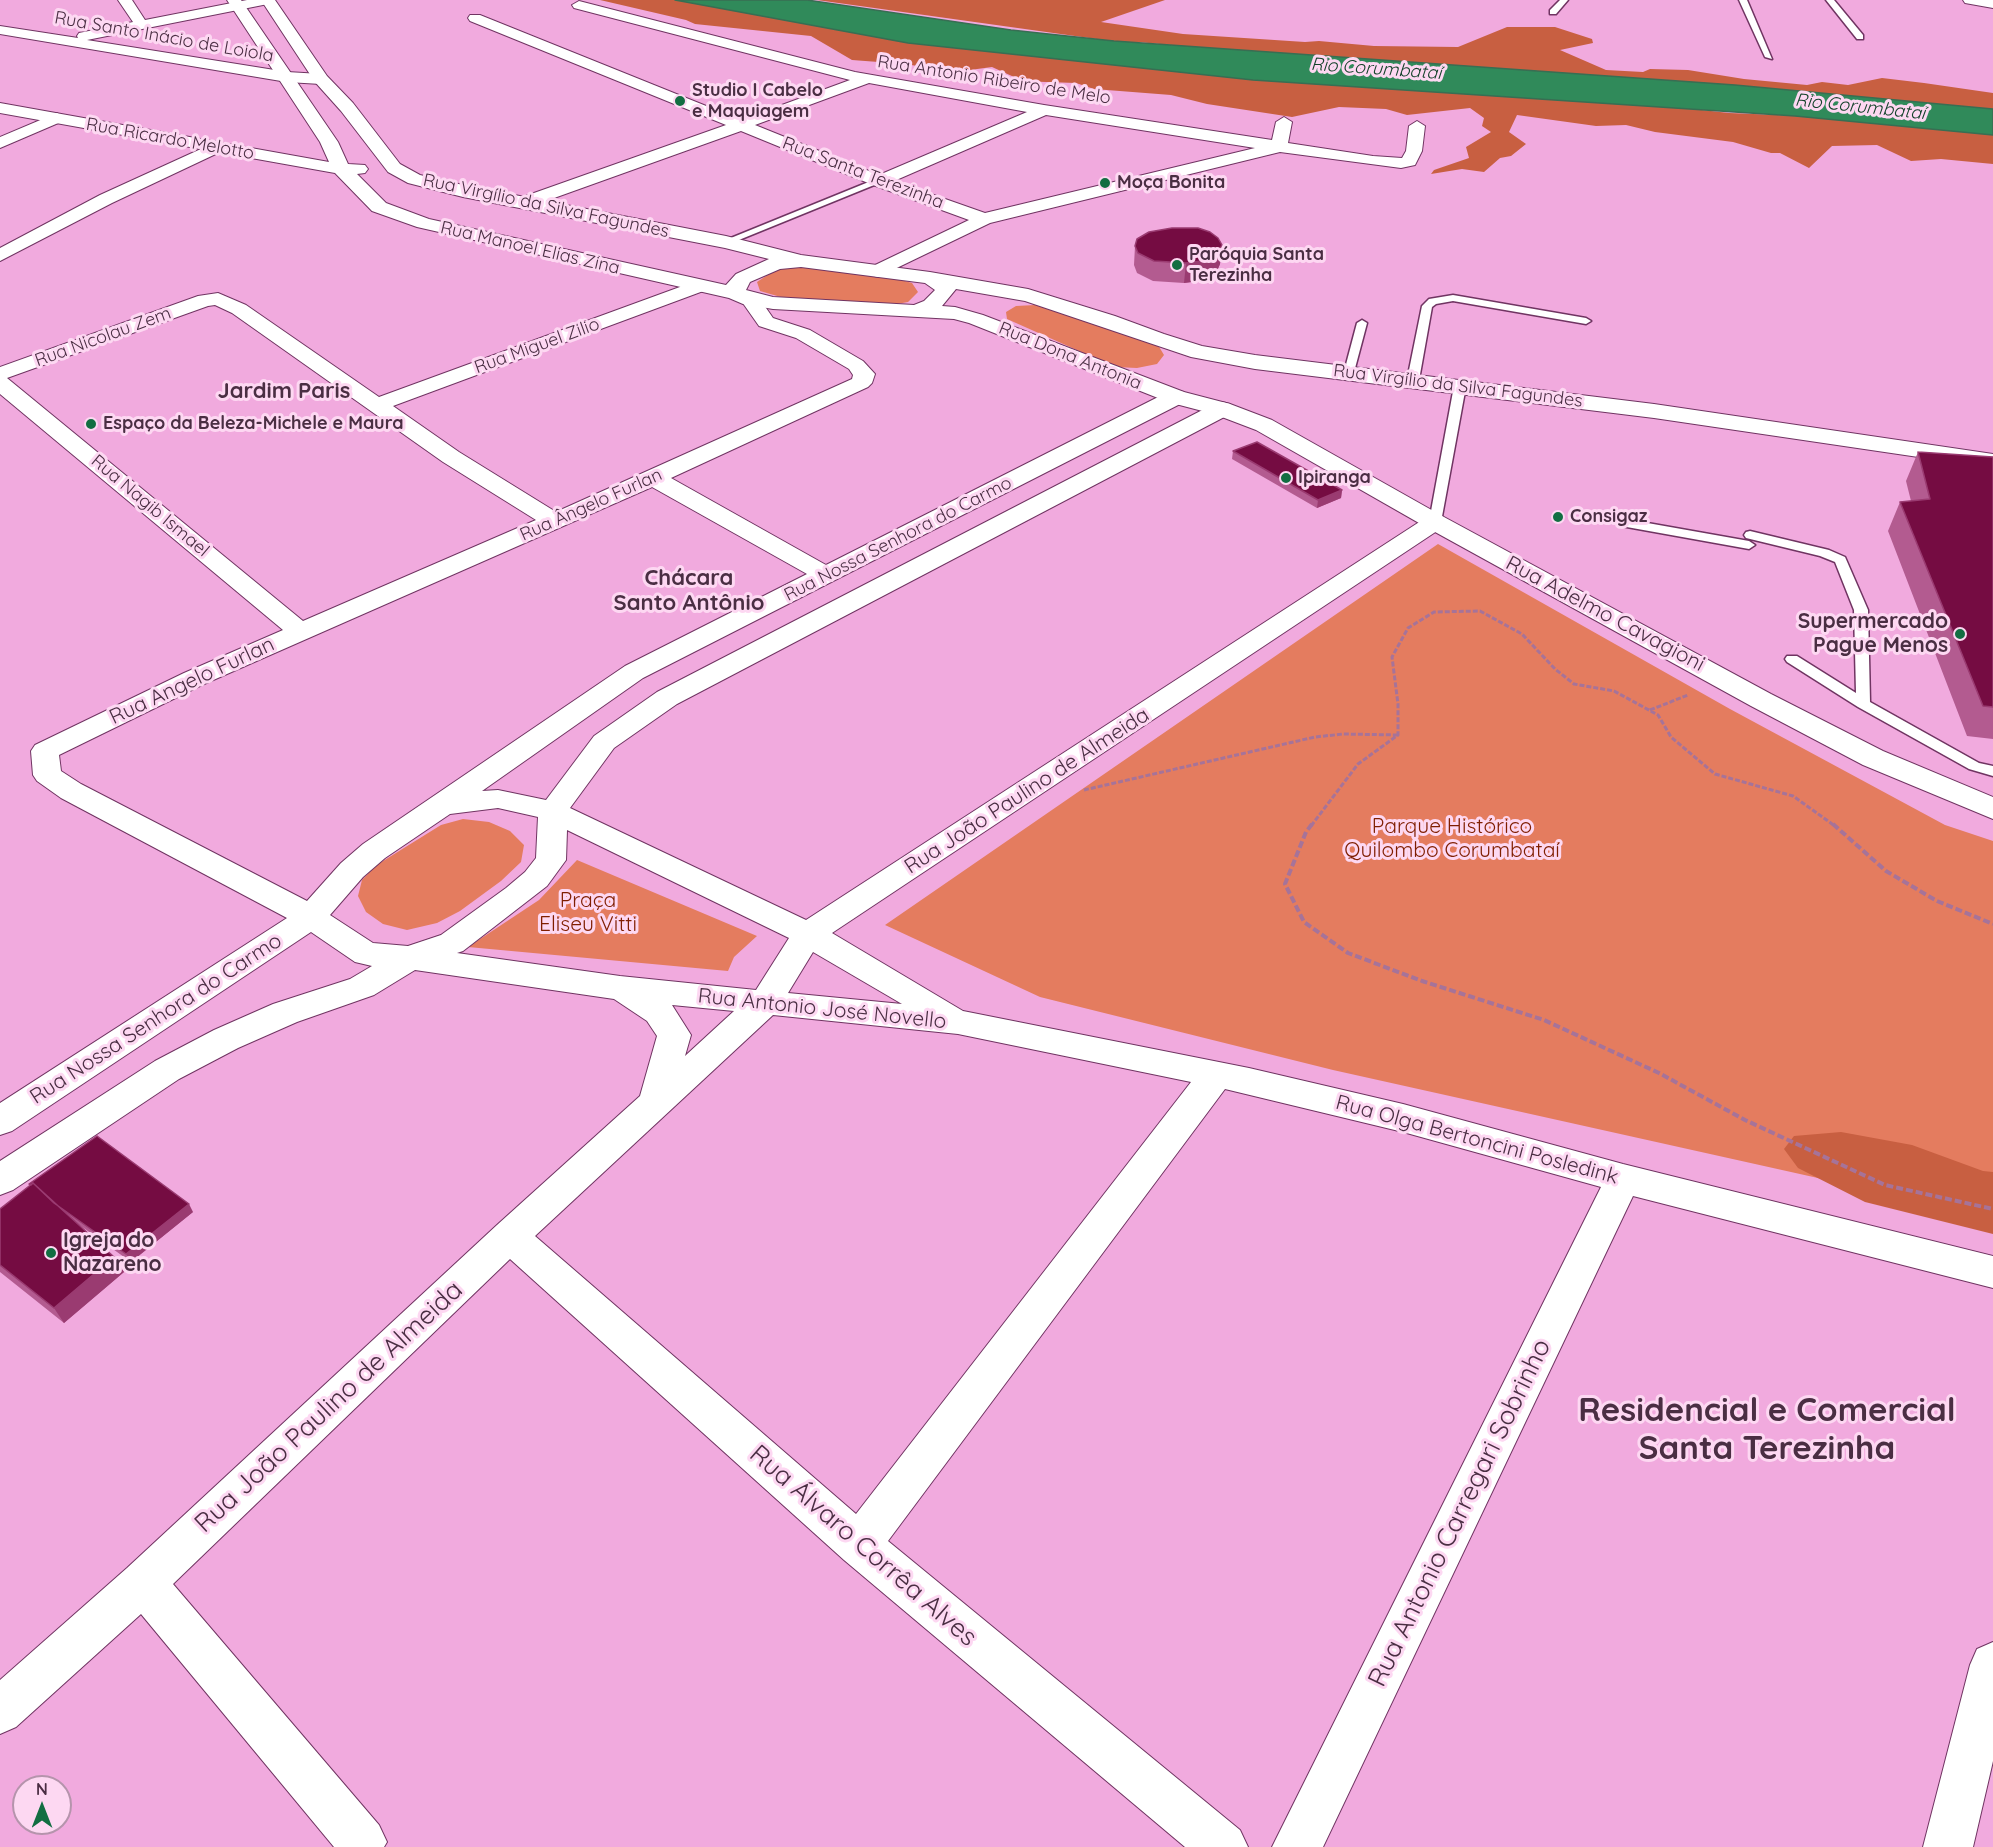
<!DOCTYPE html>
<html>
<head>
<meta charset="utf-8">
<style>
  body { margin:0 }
  #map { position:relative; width:1993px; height:1847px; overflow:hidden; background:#f1aade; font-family:Quicksand,sans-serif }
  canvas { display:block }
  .north { position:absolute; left:12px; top:1775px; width:60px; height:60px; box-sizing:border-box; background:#fdd8f2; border:2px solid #b594ac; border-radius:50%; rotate:0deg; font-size:16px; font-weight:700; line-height:24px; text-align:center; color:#4a2e43 }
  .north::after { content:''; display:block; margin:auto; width:21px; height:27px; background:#126e42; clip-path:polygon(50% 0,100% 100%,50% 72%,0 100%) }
</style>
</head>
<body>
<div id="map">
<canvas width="1993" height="1847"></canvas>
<div class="north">N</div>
</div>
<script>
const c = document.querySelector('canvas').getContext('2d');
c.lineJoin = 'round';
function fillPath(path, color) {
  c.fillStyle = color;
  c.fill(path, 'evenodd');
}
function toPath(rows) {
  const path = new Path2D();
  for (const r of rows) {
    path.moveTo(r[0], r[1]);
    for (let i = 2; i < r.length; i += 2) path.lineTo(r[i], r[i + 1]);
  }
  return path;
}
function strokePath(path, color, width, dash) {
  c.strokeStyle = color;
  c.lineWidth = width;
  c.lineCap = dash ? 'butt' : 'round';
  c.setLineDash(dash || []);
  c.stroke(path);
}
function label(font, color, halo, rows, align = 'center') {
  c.font = font + ' Quicksand,sans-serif';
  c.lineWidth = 6;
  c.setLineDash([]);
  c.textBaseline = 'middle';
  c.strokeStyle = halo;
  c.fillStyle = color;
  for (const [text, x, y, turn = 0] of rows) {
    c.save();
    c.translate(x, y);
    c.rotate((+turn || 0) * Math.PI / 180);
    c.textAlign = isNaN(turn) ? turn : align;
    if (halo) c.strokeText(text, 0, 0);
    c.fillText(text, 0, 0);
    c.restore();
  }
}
fillPath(toPath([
  [790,265,894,278,912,283,918,292,908,302,886,306,784,298,760,291,757,282,772,272],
  [1035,305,1158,345,1164,355,1157,364,1137,368,1115,367,1007,319,1006,312,1016,306],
  [1438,544,1730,709,1945,825,1993,841,1993,1217,1333,1070,1040,997,885,925],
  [463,819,489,822,510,831,524,845,521,862,501,881,460,911,437,923,407,930,383,924,366,912,358,896,362,880,375,866,441,825],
  [577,860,757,936,734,957,728,971,468,947,539,900]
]), '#e47c5f');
fillPath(toPath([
  [600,0,708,0,1729,113,1826,117,1993,134,1993,164,1941,159,1911,161,1877,145,1832,146,1809,168,1780,153,1771,153,1733,142,1655,132,1626,125,1596,126,1517,115,1509,132,1526,144,1511,156,1500,158,1484,172,1462,169,1431,174,1434,170,1469,158,1466,147,1491,132,1482,126,1484,118,1470,108,1407,115,1386,109,1339,107,1292,117,1207,104,1171,95,1094,89,1076,83,1017,81,1014,77,992,67,955,72,905,64,852,60,811,36,695,24,686,20],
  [817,0,1165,0,1101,22,1183,34,1305,42,1319,41,1374,46,1458,47,1507,27,1555,27,1592,39,1593,43,1560,50,1606,70,1643,72,1650,69,1688,70,1744,79,1807,85,1822,82,1848,85,1882,78,1924,83,1993,93,1993,119,1138,42,1118,42],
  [1841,1132,1912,1145,1983,1171,1993,1172,1993,1234,1865,1202,1798,1168,1784,1149,1794,1136]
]), '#c85f41');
const water = toPath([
  [675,0,807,0,1011,30,1114,41,1735,85,1993,109,1993,135,1795,116,1253,80,908,43,675,0]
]);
fillPath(water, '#308a5a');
strokePath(water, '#386e53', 1.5);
const service = toPath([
  [1560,0,1568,0,1556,14,1550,14,1550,10,1560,0],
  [1739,0,1747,0,1772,59,1765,57,1739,0],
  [1826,0,1834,0,1863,35,1863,39,1857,39,1826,0],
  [876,179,884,181,729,244,721,242,876,179],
  [1453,295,1586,318,1591,321,1586,324,1453,301,1436,304,1432,307,1419,380,1417,382,1409,382,1407,380,1422,306,1429,299,1453,295],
  [1362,320,1367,323,1354,372,1349,375,1345,374,1344,372,1357,323,1362,320],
  [1460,383,1466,386,1441,522,1435,526,1429,522,1454,386,1460,383],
  [1625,519,1749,541,1755,545,1749,549,1621,526,1619,523,1625,519],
  [1750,531,1829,550,1845,557,1868,610,1870,702,1979,763,1993,766,1993,776,1969,769,1858,707,1787,662,1785,659,1787,656,1797,656,1856,693,1854,610,1835,562,1820,556,1746,538,1744,535,1746,532,1750,531]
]);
const minor = toPath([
  [118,0,132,0,145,20,247,0,275,0,268,4,87,40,287,72,321,74,329,79,321,84,287,82,0,34,0,26,78,38,77,36,79,33,133,22,118,0],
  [1963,0,1993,0,1993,8,1965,3,1963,0],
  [579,1,855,72,1044,105,1272,140,1276,122,1284,117,1292,122,1288,143,1373,156,1402,158,1406,151,1409,126,1417,121,1425,126,1422,151,1415,165,1401,168,1280,152,990,223,878,277,871,275,868,271,871,267,969,220,873,185,741,131,529,207,517,207,514,203,517,199,726,125,470,21,468,18,470,15,480,15,741,120,850,80,574,8,572,5,579,1],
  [869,83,1027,112,879,175,755,125,869,83],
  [1046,115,1255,148,985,213,894,181,1046,115],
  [57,113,65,118,63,121,0,148,0,137,57,113],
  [214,143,222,148,220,152,112,203,0,261,0,248,100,195,214,143],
  [699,280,706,282,709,286,706,290,393,406,459,452,556,512,852,379,853,375,849,369,796,338,759,326,740,299,743,295,757,295,773,318,810,330,863,361,875,374,872,383,868,387,671,478,826,565,1168,392,1176,391,1184,392,1187,397,1184,402,643,678,482,791,498,790,546,800,594,736,657,692,1214,404,1222,402,1230,404,1233,409,1230,414,677,704,614,748,570,808,806,920,1427,517,1435,515,1443,517,1447,522,1443,527,832,933,963,1011,1249,1068,1403,1104,1623,1164,1993,1256,1993,1288,1633,1196,1323,1847,1272,1847,1601,1187,1403,1132,1225,1089,888,1541,1240,1830,1248,1847,1185,1847,844,1560,510,1259,173,1584,379,1825,387,1842,384,1847,334,1847,141,1614,16,1727,0,1734,0,1680,127,1568,497,1225,640,1096,657,1036,647,1021,614,999,415,970,374,995,297,1022,238,1048,179,1079,13,1190,0,1195,0,1161,155,1061,214,1030,273,1004,350,979,372,966,355,962,311,932,12,1131,0,1135,0,1103,287,918,61,798,37,781,33,775,31,751,35,745,184,673,283,630,0,394,0,367,198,296,218,293,246,305,379,397,699,280],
  [215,305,232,313,443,462,536,520,303,621,7,378,208,306,215,305],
  [652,487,807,574,625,666,363,844,341,863,307,901,81,784,61,771,59,755,202,685,652,487],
  [498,808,538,817,536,858,525,872,506,888,441,935,408,946,373,943,330,915,363,877,385,858,450,814,498,808],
  [567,830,789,938,756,990,620,976,457,953,463,951,547,886,566,860,567,830],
  [813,952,902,1004,788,993,813,952],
  [672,1005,734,1011,685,1056,691,1035,672,1005],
  [773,1015,958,1034,1191,1082,856,1514,535,1236,773,1015],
  [1993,1642,1993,1761,1973,1847,1923,1847,1970,1665,1977,1649,1993,1642]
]);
const tertiary = toPath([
  [227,0,241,0,338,142,348,164,365,165,368,169,365,173,357,174,386,203,429,219,726,285,736,274,769,259,725,248,463,197,408,183,388,172,341,111,315,82,261,0,275,0,327,76,353,103,400,164,420,175,463,185,726,236,801,255,930,272,1028,289,1115,316,1164,334,1202,346,1255,355,1654,404,1993,454,1993,468,1654,418,1255,369,1191,357,1025,301,956,289,942,306,955,307,983,315,1184,392,1230,404,1272,420,1444,517,1771,694,1883,751,1993,797,1993,819,1863,765,1751,706,1426,527,1256,430,1214,414,1168,402,969,323,954,319,773,309,743,304,729,298,417,227,372,211,335,173,0,113,0,103,329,162,320,142,227,0],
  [801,267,925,283,935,290,924,301,914,305,773,297,746,290,750,282,780,269,801,267]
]);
strokePath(service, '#703462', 3);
strokePath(minor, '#703462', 2);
strokePath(tertiary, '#703462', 2);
strokePath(toPath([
  [1650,710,1688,695],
  [1084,790,1315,737,1343,734,1398,735],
  [1311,826,1358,764,1398,735,1398,704,1392,657,1408,628,1434,612,1480,611,1522,634,1555,669,1574,684,1614,691,1658,715,1671,737,1715,774,1793,796,1835,826]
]), '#a67399', 3, [5, 2]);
strokePath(toPath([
  [1312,824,1306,832,1285,884,1304,922,1348,953,1422,981,1544,1020,1659,1073,1745,1120,1885,1185,1993,1209],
  [1833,824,1886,871,1937,901,1993,924]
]), '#a67399', 4, [7, 3]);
fillPath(service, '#fff');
fillPath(minor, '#fff');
fillPath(tertiary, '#fff');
fillPath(toPath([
  [1222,245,1220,264,1217,271,1199,281,1184,283,1153,281,1137,273,1134,265,1135,246],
  [1233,451,1342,490,1341,498,1317,508,1232,459],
  [1918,452,1993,457,1993,739,1967,736,1888,531,1900,502,1911,501,1906,481],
  [29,1184,193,1212,131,1262,78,1224,124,1272,64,1323,0,1272,0,1209,30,1186]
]), '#b35b90');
fillPath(toPath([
  [1222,245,1220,264,1217,271,1199,281,1184,283,1186,263],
  [1342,490,1341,498,1317,508,1318,500],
  [189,1204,193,1212,131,1262,126,1254],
  [114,1257,124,1272,64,1323,54,1308]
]), '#9a3b71');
const building = toPath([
  [1172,228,1198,228,1210,232,1218,238,1222,245,1219,251,1201,261,1186,263,1154,261,1138,253,1135,246,1137,239,1149,232,1172,228],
  [1257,442,1342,490,1318,500,1233,451,1257,442],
  [1918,452,1993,457,1993,707,1983,706,1900,502,1930,499,1918,452],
  [97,1136,189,1204,126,1254,54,1203,33,1183,31,1185,29,1184,97,1136],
  [33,1183,114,1257,54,1308,0,1265,0,1209,33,1183]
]);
fillPath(building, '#750c42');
strokePath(building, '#9a3b71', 1.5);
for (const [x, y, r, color] of [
  [680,101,6,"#126e42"],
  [1105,183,6,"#126e42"],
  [1177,265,6,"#126e42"],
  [91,424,6,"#126e42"],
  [1286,478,6,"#126e42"],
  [1558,517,6,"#126e42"],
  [1960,634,6,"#126e42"],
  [51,1253,6,"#126e42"]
]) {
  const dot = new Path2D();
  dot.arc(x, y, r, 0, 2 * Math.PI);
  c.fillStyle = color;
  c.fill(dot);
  strokePath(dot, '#fdd8f2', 2);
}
label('18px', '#4a2e43', '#fdd8f2', [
  ["Rua Santo Inácio de Loiola",164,37,10],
  ["Rua Antonio Ribeiro de Melo",994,80,9],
  ["Rua Ricardo Melotto",170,139,10],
  ["Rua Santa Terezinha",863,173,21],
  ["Rua Virgílio da Silva Fagundes",546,206,12],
  ["Rua Manoel Elias Zina",530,248,13],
  ["Rua Nicolau Zem",103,337,-20],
  ["Rua Miguel Zilio",537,346,-20],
  ["Rua Dona Antonia",1070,356,22],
  ["Rua Virgílio da Silva Fagundes",1458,386,7],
  ["Rua Ângelo Furlan",591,505,-24],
  ["Rua Nagib Ismael",150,506,40],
  ["Rua Nossa Senhora do Carmo",898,539,-27]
]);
label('italic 18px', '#124229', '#fdd8f2', [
  ["Rio Corumbataí",1376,69,4],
  ["Rio Corumbataí",1860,107,6]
]);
label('bold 18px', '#4a2e43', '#fdd8f2', [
  ["Studio I Cabelo",692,91],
  ["e Maquiagem",692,112],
  ["Moça Bonita",1117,183],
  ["Paróquia Santa",1189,255],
  ["Terezinha",1189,276],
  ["Espaço da Beleza-Michele e Maura",103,424],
  ["Ipiranga",1298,478],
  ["Consigaz",1570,517]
], 'left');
label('21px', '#4a2e43', '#fdd8f2', [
  ["Rua Adelmo Cavagioni",1605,614,28],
  ["Rua Angelo Furlan",192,681,-25],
  ["Rua João Paulino de Almeida",1027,791,-33],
  ["Rua Antonio José Novello",822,1009,6],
  ["Rua Nossa Senhora do Carmo",156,1019,-33],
  ["Rua Olga Bertoncini Posledink",1477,1140,15]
]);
label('bold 21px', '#4a2e43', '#fdd8f2', [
  ["Supermercado",1948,622],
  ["Pague Menos",1948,646],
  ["Igreja do",63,1241,"left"],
  ["Nazareno",63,1265,"left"]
], 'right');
label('21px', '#801e00', '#fdd8f2', [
  ["Parque Histórico",1452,827],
  ["Quilombo Corumbataí",1452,851],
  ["Praça",588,901],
  ["Eliseu Vitti",588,925]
]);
label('bold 22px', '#4a2e43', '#fdd8f2', [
  ["Jardim Paris",284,391],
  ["Chácara",689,578],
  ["Santo Antônio",689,603]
]);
label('26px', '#4a2e43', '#fdd8f2', [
  ["Rua João Paulino de Almeida",329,1407,-43],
  ["Rua Antonio Carregari Sobrinho",1460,1513,-64],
  ["Rua Álvaro Corrêa Alves",863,1546,41]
]);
label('bold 33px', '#4a2e43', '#fdd8f2', [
  ["Residencial e Comercial",1767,1411],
  ["Santa Terezinha",1767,1449]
]);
</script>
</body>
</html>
